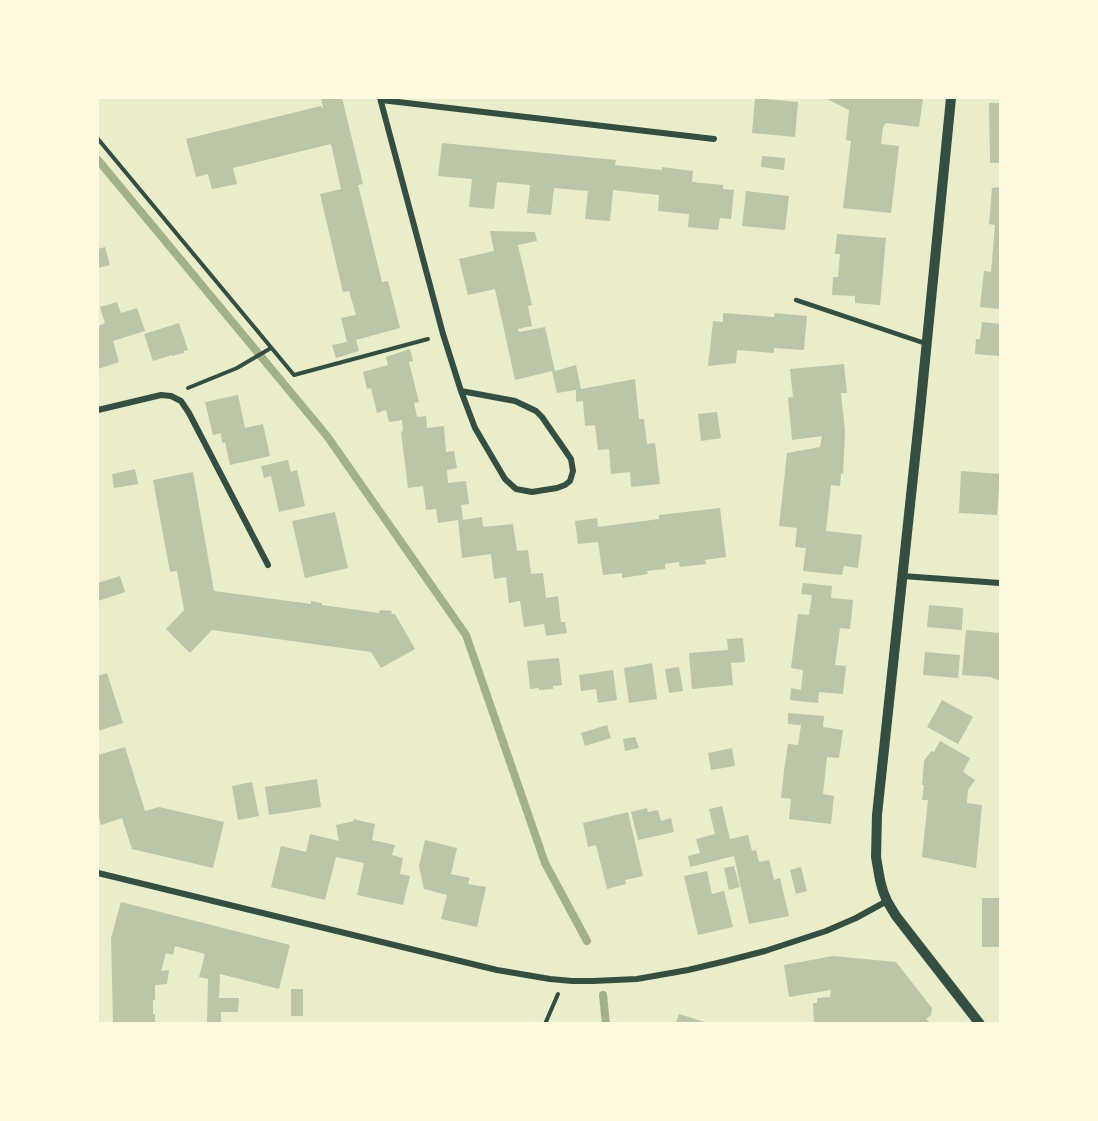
<!DOCTYPE html>
<html>
<head>
<meta charset="utf-8">
<style>
  body { margin:0 }
  #map { position:relative; width:1098px; height:1121px; overflow:hidden; background:#e9edc9; font-family:"Noto Serif",serif }
  canvas { display:block }
  .frame { position:absolute; inset:0; border:99px solid #fefae0; pointer-events:none }
</style>
</head>
<body>
<div id="map">
<canvas width="1098" height="1121"></canvas>
<div class="frame"></div>
</div>
<script>
const c = document.querySelector('canvas').getContext('2d');
c.lineJoin = 'round';
function toPath(rows) {
  const path = new Path2D();
  for (const r of rows) {
    path.moveTo(r[0], r[1]);
    for (let i = 2; i < r.length; i += 2) path.lineTo(r[i], r[i + 1]);
  }
  return path;
}
function strokePath(path, color, width, dash) {
  c.strokeStyle = color;
  c.lineWidth = width;
  c.lineCap = dash ? 'butt' : 'round';
  c.setLineDash(dash || []);
  c.stroke(path);
}
function fillPath(path, color) {
  c.fillStyle = color;
  c.fill(path, 'evenodd');
}
strokePath(toPath([
  [98,160,327,436,466,635,545,863,587,941],
  [603,995,606,1024]
]), '#a3b18a', 8);
fillPath(toPath([
  [321,98,342,98,363,184,358,185,382,282,388,281,400,328,356,340,359,351,336,358,332,345,347,342,341,318,356,315,349,291,343,292,320,194,341,189,331,144,233,168,237,184,212,189,208,174,196,177,186,139,321,106,322,108,323,108],
  [755,98,798,102,795,137,752,133],
  [825,98,923,98,919,127,886,123,883,127,881,144,899,146,891,213,843,208,851,141,846,140,849,110],
  [989,103,1000,103,1000,163,990,163],
  [442,143,616,160,615,165,662,170,662,167,693,171,692,182,723,185,723,189,734,190,731,219,720,218,718,230,688,227,689,214,658,211,659,195,613,190,610,221,585,219,588,191,554,188,551,215,527,213,530,185,497,182,494,209,469,207,472,179,438,176],
  [762,156,785,158,784,170,761,167],
  [1000,187,1000,309,980,307,984,271,991,272,995,225,989,224,992,188],
  [746,191,789,196,785,230,742,226],
  [490,231,535,232,537,241,518,245,532,305,528,306,532,326,518,329,519,332,545,327,555,371,576,365,581,389,635,379,639,419,644,419,647,444,655,443,660,484,631,487,630,472,611,474,609,449,598,450,595,425,585,426,583,401,576,402,576,390,557,393,552,371,515,380,495,289,468,295,459,259,494,251],
  [837,234,886,238,880,305,855,303,855,296,832,295,833,277,838,277,840,254,835,254],
  [105,247,110,265,98,268,98,249],
  [117,302,121,313,137,308,145,331,113,341,119,362,98,369,98,326,105,323,100,307],
  [723,313,774,317,775,313,807,316,804,350,774,348,774,353,737,350,736,363,708,366,713,321,723,322],
  [982,322,1000,324,1000,356,975,354,976,339,980,339],
  [179,323,188,350,184,351,184,353,172,356,172,355,153,361,144,334],
  [410,349,413,361,409,362,419,402,414,403,417,417,426,416,427,428,444,426,446,452,454,451,457,468,447,470,448,483,466,481,469,504,461,505,463,520,482,517,483,527,513,524,517,551,528,550,531,574,543,573,546,598,558,596,561,622,565,622,567,633,546,636,544,624,524,627,520,601,509,603,506,577,494,579,491,554,462,558,458,520,438,523,436,509,426,510,423,486,408,488,401,432,403,431,402,420,389,422,386,410,377,413,371,388,367,389,363,372,388,365,386,357],
  [844,364,847,393,841,393,845,432,843,474,841,473,840,486,831,485,826,531,862,535,858,568,844,566,842,575,803,571,806,548,795,547,797,528,779,526,787,453,820,447,822,436,792,440,788,398,793,397,790,369],
  [238,395,245,428,263,424,270,456,230,465,225,442,222,443,221,433,213,435,205,402],
  [717,412,721,438,701,441,698,414],
  [288,460,291,472,297,470,305,506,279,512,271,476,264,478,261,466],
  [135,469,138,484,114,488,112,474],
  [961,471,1000,474,997,515,959,513],
  [193,472,214,591,311,604,311,601,322,603,322,605,379,613,380,610,392,611,391,614,395,614,415,649,381,668,371,652,212,630,190,653,166,629,184,610,177,571,170,572,153,480],
  [720,508,726,557,705,560,706,564,680,567,679,562,665,564,665,569,647,571,648,574,622,578,622,573,603,575,598,542,578,544,575,521,597,518,598,527,659,519,659,515],
  [335,512,348,568,305,578,292,521],
  [120,576,125,592,98,601,98,583],
  [803,583,832,586,831,598,853,600,850,629,840,628,835,665,846,666,843,694,819,692,818,703,790,700,791,688,801,690,803,670,791,668,798,614,809,615,812,595,801,594],
  [929,605,963,608,962,630,927,627],
  [966,630,1000,633,1000,680,994,679,991,677,962,675],
  [743,638,745,662,731,663,733,685,692,689,689,653,728,650,727,639],
  [925,652,960,655,958,678,923,675],
  [559,658,562,685,553,686,553,689,539,690,539,688,530,689,527,661],
  [652,663,657,699,629,703,624,668],
  [679,667,683,691,669,693,665,669],
  [613,670,617,700,598,703,596,689,581,691,579,675],
  [107,673,123,723,98,731,98,676],
  [942,700,973,717,958,744,927,727],
  [788,713,824,716,823,727,843,730,839,758,827,757,823,794,834,796,831,824,789,819,791,799,781,798,784,771,788,744,798,745,801,725,788,724],
  [607,725,611,738,585,746,581,733],
  [635,737,639,748,625,751,623,739],
  [940,741,970,758,963,772,975,780,968,790,967,803,982,805,976,868,922,857,928,800,922,800,924,785,922,785,924,761,931,751,934,752],
  [125,747,145,811,159,807,224,822,213,868,132,849,122,818,101,825,98,815,98,755],
  [732,748,735,766,711,770,708,753],
  [317,779,321,807,269,815,265,787],
  [252,782,259,816,238,820,232,786],
  [722,806,730,839,748,835,752,851,756,850,759,862,769,860,774,880,780,878,789,916,749,924,734,856,690,867,688,856,700,853,696,839,715,834,709,809],
  [647,808,648,812,658,810,661,821,671,818,674,832,638,840,631,812],
  [628,812,643,876,625,880,626,884,607,889,596,845,588,847,583,823],
  [353,819,375,824,372,840,395,845,392,855,403,858,400,874,410,876,403,905,357,895,364,863,336,857,325,900,271,887,281,846,306,852,310,834,339,841,336,825,354,821],
  [425,840,457,848,451,874,470,878,468,884,486,887,477,927,441,919,447,895,424,889,419,866],
  [734,866,740,887,729,890,724,868],
  [801,867,807,891,796,894,790,870],
  [707,871,712,894,724,891,733,927,698,935,684,876],
  [982,898,1000,898,1000,947,982,947],
  [121,902,290,945,279,989,220,974,219,998,239,998,238,1012,221,1012,221,1023,207,1023,208,979,199,977,205,954,175,946,173,955,166,953,161,971,169,970,167,984,155,985,155,1000,153,1000,153,1014,155,1014,155,1023,114,1023,113,1022,111,938],
  [833,956,896,962,932,1008,931,1015,926,1019,930,1023,814,1023,813,1003,817,1003,817,998,830,997,831,990,789,997,784,965],
  [291,989,303,989,303,1016,291,1016],
  [679,1014,708,1023,676,1023]
]), '#bcc5a7');
strokePath(toPath([
  [98,139,294,375,428,339],
  [188,388,237,368,271,348],
  [545,1024,558,994]
]), '#344e41', 4);
strokePath(toPath([
  [796,300,927,344]
]), '#344e41', 4.5);
strokePath(toPath([
  [380,98,443,334,461,391,475,428,505,479,516,489,532,492,557,488,565,485,570,481,573,471,571,459,542,417,536,411,515,401,461,391],
  [381,100,714,139],
  [98,410,161,395,171,396,181,401,189,413,268,565],
  [902,576,1000,583],
  [98,873,497,970,550,979,572,981,593,981,637,979,688,970,726,961,765,951,826,931,856,918,887,901]
]), '#344e41', 6);
strokePath(toPath([
  [951,98,920,411,877,815,876,857,880,880,883,891,887,901,896,916,980,1024]
]), '#344e41', 10);
</script>
</body>
</html>
